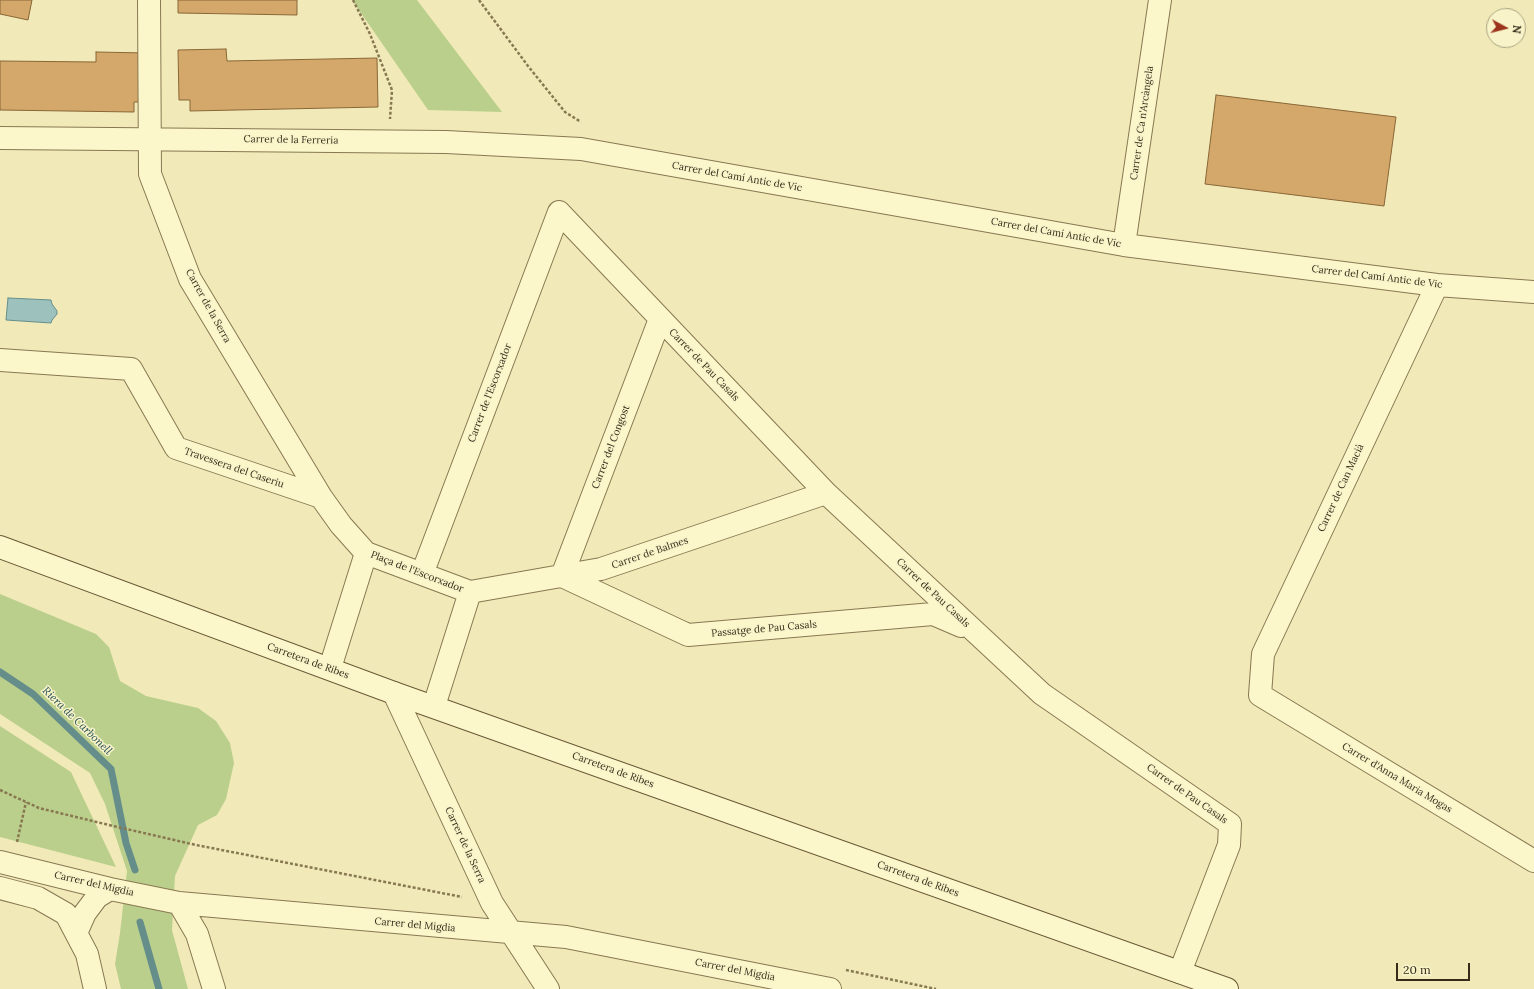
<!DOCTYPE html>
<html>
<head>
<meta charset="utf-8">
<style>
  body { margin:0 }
  #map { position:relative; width:1534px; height:989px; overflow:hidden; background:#f1eab8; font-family:Lora,serif }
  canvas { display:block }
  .north { position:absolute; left:1486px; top:8px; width:40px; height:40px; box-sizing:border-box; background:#f8f3c8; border:1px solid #aaa382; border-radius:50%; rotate:97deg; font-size:11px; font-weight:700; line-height:16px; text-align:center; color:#362c19 }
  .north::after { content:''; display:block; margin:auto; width:14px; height:18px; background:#9c331d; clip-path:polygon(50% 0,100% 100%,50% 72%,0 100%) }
  .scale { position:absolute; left:1396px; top:963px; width:74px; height:18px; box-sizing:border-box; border:2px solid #362c19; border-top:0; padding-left:5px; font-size:12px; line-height:14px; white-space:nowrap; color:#362c19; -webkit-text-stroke:3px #f8f3c8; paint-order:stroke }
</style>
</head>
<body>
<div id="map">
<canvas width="1534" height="989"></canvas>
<div class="north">N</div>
<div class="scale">20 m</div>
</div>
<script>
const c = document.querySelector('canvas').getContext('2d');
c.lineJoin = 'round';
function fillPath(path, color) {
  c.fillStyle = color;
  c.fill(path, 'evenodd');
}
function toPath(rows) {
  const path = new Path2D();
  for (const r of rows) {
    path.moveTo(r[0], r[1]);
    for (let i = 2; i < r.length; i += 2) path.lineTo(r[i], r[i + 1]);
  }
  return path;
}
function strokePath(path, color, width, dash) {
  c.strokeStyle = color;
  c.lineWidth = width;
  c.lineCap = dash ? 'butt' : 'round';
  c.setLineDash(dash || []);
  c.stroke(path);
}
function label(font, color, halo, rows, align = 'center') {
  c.font = font + ' Lora,serif';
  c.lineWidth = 3;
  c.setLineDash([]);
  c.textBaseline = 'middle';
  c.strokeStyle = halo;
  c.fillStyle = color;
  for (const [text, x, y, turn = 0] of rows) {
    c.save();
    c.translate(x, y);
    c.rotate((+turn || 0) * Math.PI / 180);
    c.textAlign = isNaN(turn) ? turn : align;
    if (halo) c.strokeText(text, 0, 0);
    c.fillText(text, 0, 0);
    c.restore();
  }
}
fillPath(toPath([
  [352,0,417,0,502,112,428,110],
  [0,594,96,634,109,647,120,681,146,696,198,708,216,721,230,743,234,763,226,799,217,815,198,825,175,876,172,930,188,989,121,989,115,964,120,933,127,871,105,804,90,773,0,714],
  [0,726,71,772,116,867,0,837]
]), '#bbcf8c');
const water = toPath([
  [8,298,51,300,52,304,57,311,57,314,52,320,51,323,6,320,8,298]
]);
fillPath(water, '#9dc1bd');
strokePath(water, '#658e8b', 1);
strokePath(toPath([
  [0,672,33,694,111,769,126,843,135,870],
  [140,922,159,989]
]), '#658e8b', 7);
const building = toPath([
  [0,0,32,0,28,20,0,14,0,0],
  [178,0,297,0,297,15,178,13,178,0],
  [226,49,227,61,377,58,378,107,190,111,190,100,179,100,178,50,226,49],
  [96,52,146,53,146,102,134,102,134,112,0,110,0,61,96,62,96,52],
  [1216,95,1396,117,1384,206,1205,184,1216,95]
]);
fillPath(building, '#d3a86a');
strokePath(building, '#896636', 1);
const street = toPath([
  [149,0,150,174,190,279,321,497,341,525,366,553,470,592,434,706],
  [0,138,446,142,581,149,1124,245,1437,285,1534,292],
  [1124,245,1160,0],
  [1437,285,1263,654,1260,695,1534,861],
  [0,360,131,369,176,448,321,497],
  [422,574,559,212,826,493,1042,694,1230,824,1229,845,1180,972],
  [562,576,688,635,933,614,961,626],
  [562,576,660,319],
  [470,592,601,569,826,493],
  [330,668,366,553],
  [394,693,492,903,548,989],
  [0,862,110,889,179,903,566,937,830,989],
  [0,888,38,898,66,914,87,954,95,989],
  [179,903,197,934,214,989],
  [76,933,85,913,97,897,110,889]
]);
const secondary = toPath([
  [0,547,394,693,1227,989]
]);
strokePath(street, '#887852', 24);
strokePath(secondary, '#6a5936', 24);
strokePath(toPath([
  [353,0,370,34,392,90,390,119],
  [479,0,528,66,565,112,581,122],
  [0,790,39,808,109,825,196,845,462,897],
  [17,842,26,802],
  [846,970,936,989]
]), '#887852', 2.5, [3, 2]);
strokePath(street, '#fcf6cb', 22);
strokePath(secondary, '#fcf6cb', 22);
label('10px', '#362c19', '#f8f3c8', [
  ["Carrer de Ca n'Arcàngela",1142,123,-82],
  ["Carrer de la Ferreria",291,140,1],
  ["Carrer del Camí Antic de Vic",737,177,10],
  ["Carrer del Camí Antic de Vic",1056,233,10],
  ["Carrer del Camí Antic de Vic",1377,277,7],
  ["Carrer de la Serra",208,306,61],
  ["Carrer de Pau Casals",704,365,46],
  ["Carrer de l'Escorxador",490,393,-69],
  ["Carrer del Congost",611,447,-69],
  ["Travessera del Caseriu",234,468,19],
  ["Carrer de Can Macià",1341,488,-65],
  ["Carrer de Balmes",650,553,-19],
  ["Plaça de l'Escorxador",417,572,21],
  ["Carrer de Pau Casals",933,593,43],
  ["Passatge de Pau Casals",764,629,-5],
  ["Carretera de Ribes",308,661,20],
  ["Carretera de Ribes",613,770,20],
  ["Carrer d'Anna Maria Mogas",1397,778,31],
  ["Carrer de Pau Casals",1187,794,35],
  ["Carrer de la Serra",465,845,65],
  ["Carretera de Ribes",918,879,20],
  ["Carrer del Migdia",94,884,13],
  ["Carrer del Migdia",415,925,5],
  ["Carrer del Migdia",735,970,11]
]);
label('italic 11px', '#265157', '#f8f3c8', [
  ["Riera de Carbonell",77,721,44]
]);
</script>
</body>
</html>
